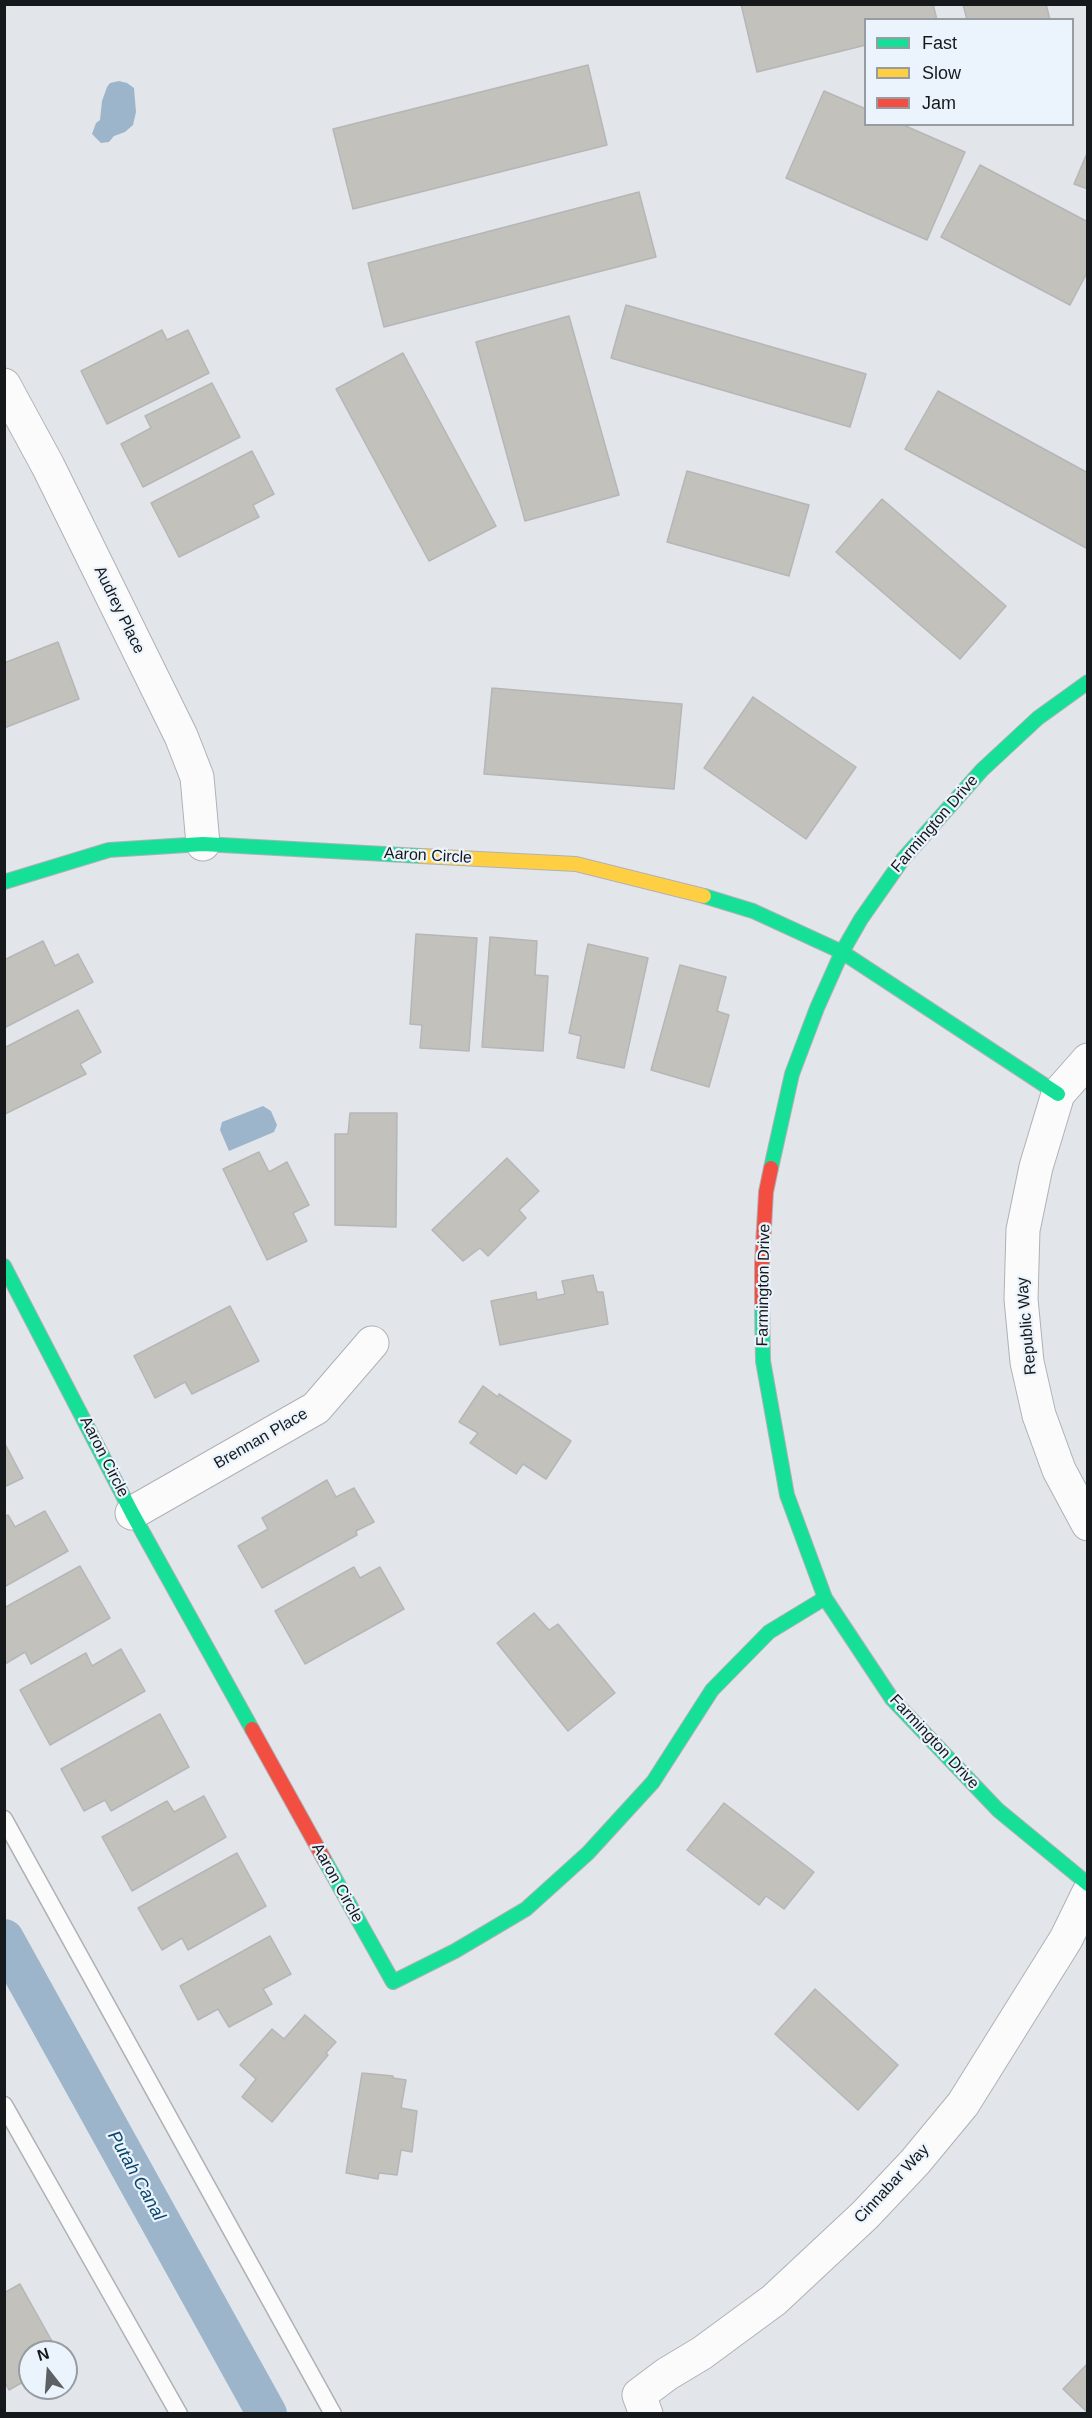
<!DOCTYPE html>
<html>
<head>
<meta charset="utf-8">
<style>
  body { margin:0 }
  #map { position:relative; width:1092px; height:2418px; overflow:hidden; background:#e2e6ea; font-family:Arial,sans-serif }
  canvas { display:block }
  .frame { position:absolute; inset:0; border:6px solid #16191c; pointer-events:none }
  .legend { position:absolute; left:864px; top:18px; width:210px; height:108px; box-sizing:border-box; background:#ebf4fc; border:2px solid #969ca2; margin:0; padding:8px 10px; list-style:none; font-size:18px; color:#16191c }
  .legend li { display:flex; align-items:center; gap:12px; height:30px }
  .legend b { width:30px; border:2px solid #969ca2 }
  .north { position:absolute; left:18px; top:2340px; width:60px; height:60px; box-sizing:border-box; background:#ebf4fc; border:2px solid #969ca2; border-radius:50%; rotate:343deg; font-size:16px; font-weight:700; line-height:24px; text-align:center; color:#16191c }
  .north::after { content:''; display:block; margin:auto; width:21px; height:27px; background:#5d6164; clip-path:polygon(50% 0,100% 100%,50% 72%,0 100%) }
</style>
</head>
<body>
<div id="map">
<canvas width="1092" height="2418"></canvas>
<div class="frame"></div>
<ul class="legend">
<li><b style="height:8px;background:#16e098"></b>Fast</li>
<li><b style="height:8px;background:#ffcf43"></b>Slow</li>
<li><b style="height:8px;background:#f24e42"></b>Jam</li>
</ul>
<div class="north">N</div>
</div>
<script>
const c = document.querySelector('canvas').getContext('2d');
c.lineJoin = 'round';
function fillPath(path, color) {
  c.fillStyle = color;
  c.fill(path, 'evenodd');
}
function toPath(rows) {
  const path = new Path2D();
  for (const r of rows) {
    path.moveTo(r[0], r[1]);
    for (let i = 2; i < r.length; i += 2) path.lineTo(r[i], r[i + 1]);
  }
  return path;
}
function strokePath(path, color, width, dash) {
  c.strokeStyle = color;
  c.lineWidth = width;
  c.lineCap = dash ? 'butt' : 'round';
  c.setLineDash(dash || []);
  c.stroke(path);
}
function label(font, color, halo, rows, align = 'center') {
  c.font = font + ' Arial,sans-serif';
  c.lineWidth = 4.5;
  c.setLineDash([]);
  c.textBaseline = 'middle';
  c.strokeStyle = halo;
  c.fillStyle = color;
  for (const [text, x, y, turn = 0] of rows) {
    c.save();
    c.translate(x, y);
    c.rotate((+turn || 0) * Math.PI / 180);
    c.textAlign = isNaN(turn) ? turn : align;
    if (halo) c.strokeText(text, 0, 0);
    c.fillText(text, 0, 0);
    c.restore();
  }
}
fillPath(toPath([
  [119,81,127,83,134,88,136,112,133,125,125,132,114,136,109,142,101,143,92,134,96,123,100,120,102,101,107,87,110,83],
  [263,1106,271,1111,277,1125,274,1132,229,1151,220,1130,222,1122]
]), '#9cb5ca');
strokePath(toPath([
  [4,1939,267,2414]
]), '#9cb5ca', 40);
const building = toPath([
  [741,4,933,4,937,20,866,20,866,45,757,72,741,4],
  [963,4,1046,4,1050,20,967,20,963,4],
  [588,65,607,145,353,209,333,129,588,65],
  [824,91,866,109,866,124,901,124,965,152,927,240,786,178,824,91],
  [1088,151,1088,189,1074,184,1088,151],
  [980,165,1088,222,1088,271,1070,305,941,237,980,165],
  [639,192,656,257,384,327,368,263,639,192],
  [626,305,866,374,850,427,611,358,626,305],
  [569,316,619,495,525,521,476,342,569,316],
  [162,330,167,340,188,330,209,373,107,424,81,371,162,330],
  [403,353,496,526,429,561,336,389,403,353],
  [212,383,240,437,143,487,121,444,151,428,145,416,212,383],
  [938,391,1088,473,1088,549,905,449,938,391],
  [252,451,274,494,253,505,259,517,179,557,151,503,252,451],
  [687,471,809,505,789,576,667,542,687,471],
  [882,499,1006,606,960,659,836,552,882,499],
  [58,642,79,699,4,728,4,663,58,642],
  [492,688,682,704,674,789,484,774,492,688],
  [753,697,856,767,806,839,704,768,753,697],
  [416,934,477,938,469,1051,420,1048,422,1025,410,1024,416,934],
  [490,937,537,941,535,975,548,976,543,1051,482,1047,490,937],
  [43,941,55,966,78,954,93,982,4,1028,4,960,43,941],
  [588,944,648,958,624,1068,577,1058,581,1036,569,1033,588,944],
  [680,965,726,977,717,1011,729,1015,709,1087,651,1070,680,965],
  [78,1010,101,1052,80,1064,86,1074,5,1114,4,1048,78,1010],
  [350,1113,397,1113,396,1227,335,1225,335,1134,348,1134,350,1113],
  [259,1152,269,1172,287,1162,309,1205,293,1213,307,1241,267,1260,223,1169,259,1152],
  [507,1158,539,1191,519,1210,526,1218,488,1256,480,1248,463,1261,432,1230,507,1158],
  [593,1275,597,1292,603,1292,608,1324,500,1345,491,1301,536,1292,537,1300,565,1294,562,1281,593,1275],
  [230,1306,259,1361,192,1394,185,1382,155,1398,134,1356,230,1306],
  [483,1386,498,1397,499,1394,571,1441,546,1479,523,1464,516,1474,470,1443,478,1433,459,1422,483,1386],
  [4,1442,23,1478,4,1487,4,1442],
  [327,1480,336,1497,354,1488,374,1522,356,1531,357,1535,262,1588,238,1546,268,1529,262,1518,327,1480],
  [45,1511,68,1551,4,1587,4,1517,8,1515,15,1527,45,1511],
  [80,1566,110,1618,31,1664,25,1652,5,1664,4,1608,80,1566],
  [354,1567,360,1578,380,1567,404,1609,305,1664,275,1611,354,1567],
  [534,1613,549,1630,558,1624,615,1693,568,1731,497,1643,534,1613],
  [121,1649,145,1691,50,1745,20,1690,86,1653,92,1666,121,1649],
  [160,1714,189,1767,111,1811,105,1800,84,1811,61,1769,160,1714],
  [204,1796,226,1837,132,1891,102,1837,167,1801,174,1812,204,1796],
  [724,1803,814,1872,784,1909,766,1896,759,1905,687,1850,724,1803],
  [237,1853,266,1906,188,1950,182,1938,162,1950,138,1908,237,1853],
  [270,1936,291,1974,263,1989,272,2004,229,2027,218,2009,198,2020,180,1986,270,1936],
  [815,1989,898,2065,858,2110,775,2034,815,1989],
  [305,2015,336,2042,326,2053,328,2055,272,2122,242,2097,256,2079,240,2065,272,2029,284,2039,305,2015],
  [362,2073,393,2076,393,2078,406,2080,401,2108,417,2111,412,2152,401,2150,397,2175,379,2173,378,2179,346,2173,362,2073],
  [20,2284,58,2352,30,2352,30,2378,9,2390,4,2381,4,2293,20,2284],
  [1088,2363,1088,2413,1063,2389,1088,2363]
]);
fillPath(building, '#c2c1bc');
strokePath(building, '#b5b6b6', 1.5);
const lane = toPath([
  [4,1819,333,2414],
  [4,2105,179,2414]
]);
const street = toPath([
  [4,385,48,466,181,736,197,777,203,844],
  [1088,1060,1058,1094,1036,1167,1023,1230,1021,1299,1027,1362,1039,1415,1059,1470,1088,1524],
  [132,1513,316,1408,372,1343],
  [646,2414,639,2395,667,2374,702,2353,774,2300,865,2215,915,2162,963,2104,1066,1939,1088,1894]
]);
const fast = toPath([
  [4,882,109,850,203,844,421,856],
  [704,896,753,911,842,952,1058,1094],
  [771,1168,792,1074,817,1008,842,952,861,919,903,859,982,770,1038,718,1088,682],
  [4,1266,132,1513,252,1729],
  [762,1303,763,1361,787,1495,825,1598,892,1699,998,1810,1088,1884],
  [324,1859,393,1982,455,1951,526,1909,588,1853,653,1782,712,1690,769,1632,825,1598]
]);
const slow = toPath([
  [421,856,576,864,704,896]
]);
const jam = toPath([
  [762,1303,762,1263,766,1192,771,1168],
  [252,1729,324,1859]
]);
strokePath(lane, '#aeb2b5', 19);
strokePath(street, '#aeb2b5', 35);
strokePath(fast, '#aeb2b5', 16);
strokePath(slow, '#aeb2b5', 16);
strokePath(jam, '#aeb2b5', 16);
strokePath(lane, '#fbfbfc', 16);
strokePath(street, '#fbfbfc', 33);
strokePath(fast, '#16e098', 14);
strokePath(slow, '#ffcf43', 14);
strokePath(jam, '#f24e42', 14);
label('16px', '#16191c', '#ebf4fc', [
  ["Audrey Place",119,610,64],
  ["Farmington Drive",935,824,-49],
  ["Aaron Circle",428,856,3],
  ["Farmington Drive",764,1285,-89],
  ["Republic Way",1027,1326,-95],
  ["Brennan Place",261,1439,-30],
  ["Aaron Circle",104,1457,63],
  ["Farmington Drive",934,1742,47],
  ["Aaron Circle",337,1883,61],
  ["Cinnabar Way",892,2184,-47]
]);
label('italic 18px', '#09456b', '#ebf4fc', [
  ["Putah Canal",136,2176,61]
]);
</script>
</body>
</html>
